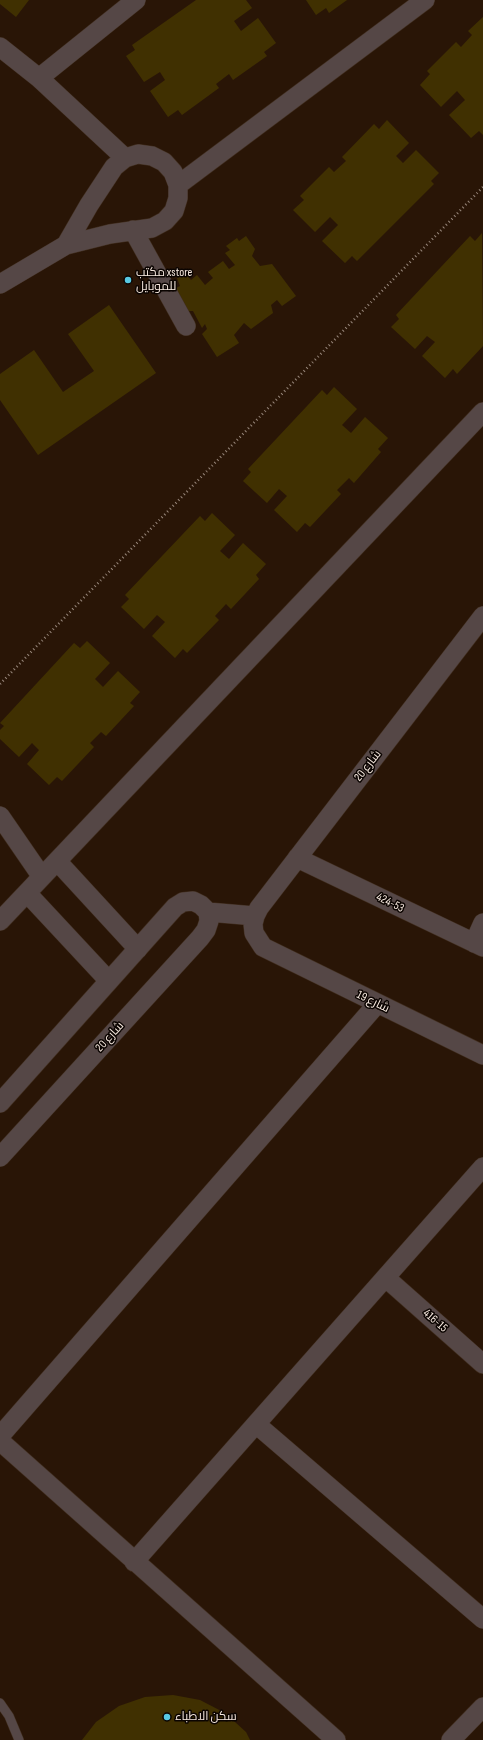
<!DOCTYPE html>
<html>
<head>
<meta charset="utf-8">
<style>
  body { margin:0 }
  canvas { display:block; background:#291506 }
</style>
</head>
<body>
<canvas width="483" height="1740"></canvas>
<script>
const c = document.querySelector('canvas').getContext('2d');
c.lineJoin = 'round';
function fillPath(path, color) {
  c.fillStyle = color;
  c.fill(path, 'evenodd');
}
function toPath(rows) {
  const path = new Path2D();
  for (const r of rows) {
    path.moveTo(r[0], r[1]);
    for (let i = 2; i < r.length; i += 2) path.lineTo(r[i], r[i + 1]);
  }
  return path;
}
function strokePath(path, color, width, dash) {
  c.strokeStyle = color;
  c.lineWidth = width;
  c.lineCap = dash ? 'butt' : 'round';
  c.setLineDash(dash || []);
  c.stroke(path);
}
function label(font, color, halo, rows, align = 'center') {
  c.font = font + ' "Sofia Sans Condensed",Cairo,sans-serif';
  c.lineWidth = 3;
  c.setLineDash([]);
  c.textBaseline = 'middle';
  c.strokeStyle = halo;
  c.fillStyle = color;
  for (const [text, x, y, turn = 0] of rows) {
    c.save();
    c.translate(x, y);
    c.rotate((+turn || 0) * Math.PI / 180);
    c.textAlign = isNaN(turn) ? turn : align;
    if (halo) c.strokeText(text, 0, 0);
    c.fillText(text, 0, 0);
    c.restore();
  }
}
fillPath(toPath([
  [0,0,29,0,16,17,0,4],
  [196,0,246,0,252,8,234,21,241,31,258,18,276,43,264,52,267,56,233,80,229,74,216,84,219,88,182,115,178,110,168,117,150,91,165,80,160,72,144,82,126,56,135,50,132,45],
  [306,0,347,0,329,13,326,8,316,15],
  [483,17,483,135,479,131,471,138,449,115,465,100,457,91,441,107,420,85,430,74,427,71,456,42,461,47,472,35,468,31],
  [387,120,409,143,396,156,403,163,416,150,439,173,431,181,434,184,357,261,352,256,345,263,322,241,338,225,330,217,315,232,293,210,304,200,300,196,329,167,334,172,346,161,342,157,374,124,379,129],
  [482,233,483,346,457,374,453,369,445,378,422,356,435,342,427,336,415,349,391,327,399,319,396,315,470,236,475,241],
  [246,236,255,249,252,256,260,266,272,264,296,296,282,306,277,300,271,305,273,313,251,329,244,323,234,335,239,343,217,357,202,334,207,329,205,324,202,328,193,311,188,311,177,295,176,288,180,286,177,278,186,274,191,280,197,275,205,285,213,278,208,272,223,261,229,269,235,265,225,253,230,250,226,246,237,238,239,241],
  [109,305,156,373,38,455,0,400,0,374,34,350,63,392,94,371,68,334],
  [334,387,357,409,342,425,351,433,365,417,388,438,378,449,381,452,354,483,349,478,337,490,341,494,310,527,305,523,297,532,274,510,287,496,279,489,267,503,243,481,251,472,248,469,322,390,327,395],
  [212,513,235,535,220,551,229,559,243,543,266,564,256,575,259,579,231,609,226,604,215,616,219,620,187,653,183,649,175,658,152,636,165,622,157,615,144,629,121,607,129,599,125,595,200,516,205,521],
  [87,641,110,663,95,679,103,687,118,671,140,692,130,703,134,706,106,736,101,732,90,743,94,747,62,781,57,777,49,785,27,764,39,750,32,743,19,757,0,739,0,730,4,726,0,723,74,643,80,648],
  [173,1695,200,1700,225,1713,246,1732,250,1740,82,1740,96,1722,119,1706,145,1697]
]), '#403001');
const service = toPath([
  [0,1703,9,1716,19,1740]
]);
const minor = toPath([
  [0,47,39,78,125,158],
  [39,78,136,0],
  [138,154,152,156,164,162,173,172,178,185,178,198,174,211,165,221,152,228,110,234,66,245,89,205,114,167,125,158,138,154],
  [178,185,425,0],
  [133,230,186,326],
  [0,284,66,245],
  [483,616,259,908,255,916,253,924,254,933,263,947,483,1055],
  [0,816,42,877],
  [297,858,483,947],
  [57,861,138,949],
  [27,893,109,981],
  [208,912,255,916],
  [0,921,483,412],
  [474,943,483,923],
  [0,1103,175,907,183,902,193,901,201,905,208,912,209,921,206,930,200,938,0,1157],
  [386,1278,483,1364],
  [256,1424,483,1619],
  [0,1436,377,1004],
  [0,1441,336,1740],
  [134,1562,483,1167],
  [451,1740,483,1707]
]);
strokePath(service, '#422f20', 10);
strokePath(minor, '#422f20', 20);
strokePath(toPath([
  [0,684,483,187]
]), '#99887c', 2.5, [1, 3]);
strokePath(service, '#554746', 9);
strokePath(minor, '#554746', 19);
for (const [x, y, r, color] of [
  [128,280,4,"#58c9e3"],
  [167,1717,4,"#58c9e3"]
]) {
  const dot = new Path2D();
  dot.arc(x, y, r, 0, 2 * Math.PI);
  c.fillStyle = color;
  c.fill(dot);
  strokePath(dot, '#0b0401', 1.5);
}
label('12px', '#f8eae0', '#0b0401', [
  ["مكتب xstore",136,273],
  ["للموبايل",136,287],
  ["سكن الاطباء",175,1717]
], 'left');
label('12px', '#f8eae0', '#0b0401', [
  ["شارع 20",368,766,-52],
  ["424-53",390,903,26],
  ["شارع 19",373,1002,26],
  ["شارع 20",110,1037,-48],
  ["416-15",435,1321,41]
]);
</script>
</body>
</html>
